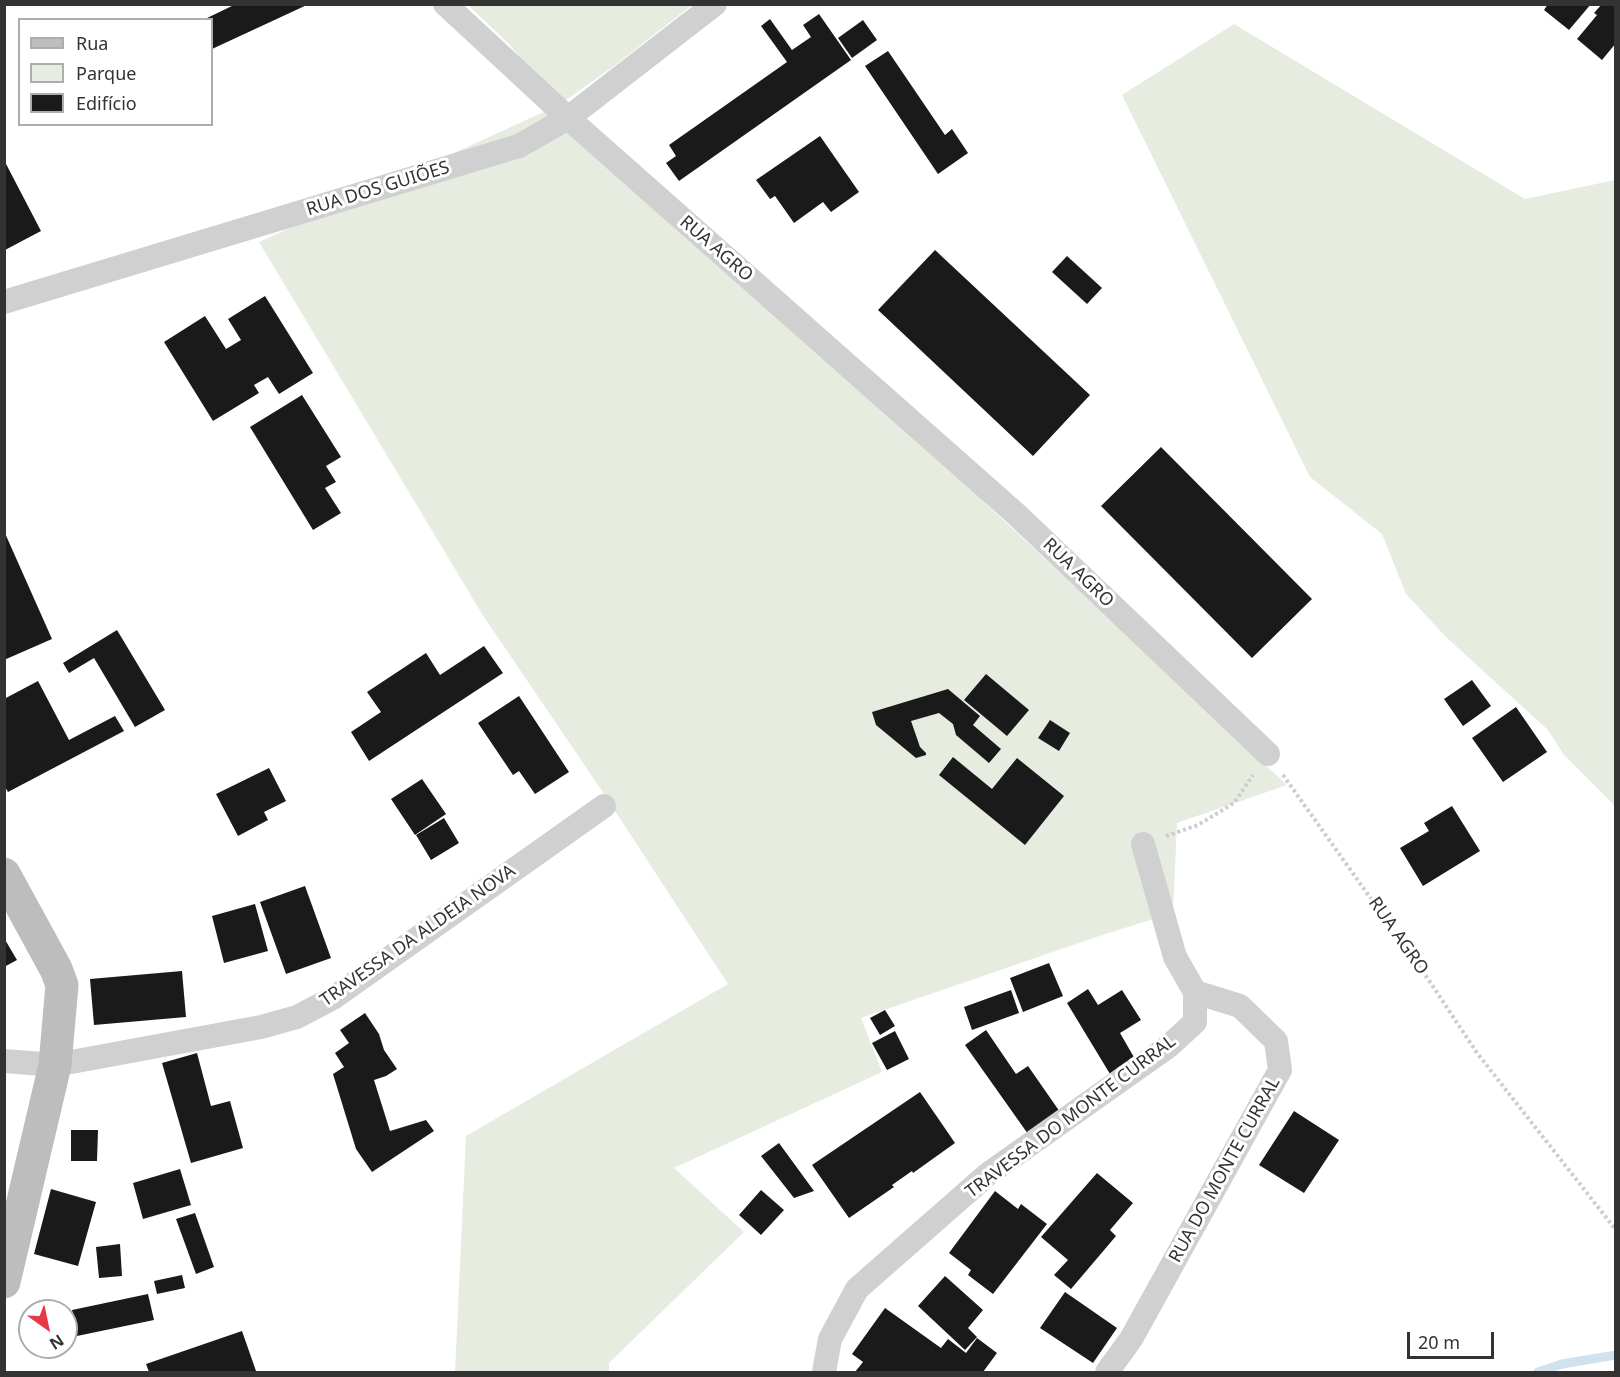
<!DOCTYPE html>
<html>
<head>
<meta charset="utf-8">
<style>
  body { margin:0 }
  #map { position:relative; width:1620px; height:1377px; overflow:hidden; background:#fff; font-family:"Noto Sans",sans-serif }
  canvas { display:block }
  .frame { position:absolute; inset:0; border:6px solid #333; pointer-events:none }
  .legend { position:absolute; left:18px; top:18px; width:195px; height:108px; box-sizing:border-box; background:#fff; border:2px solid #adadad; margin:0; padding:8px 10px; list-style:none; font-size:18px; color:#333 }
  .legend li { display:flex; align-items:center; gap:12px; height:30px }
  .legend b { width:30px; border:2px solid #adadad }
  .north { position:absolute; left:18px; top:1299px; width:60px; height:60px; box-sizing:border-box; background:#fff; border:2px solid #adadad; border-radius:50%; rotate:147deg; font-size:16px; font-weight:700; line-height:24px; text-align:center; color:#333 }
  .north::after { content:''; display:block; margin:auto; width:21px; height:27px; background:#e63946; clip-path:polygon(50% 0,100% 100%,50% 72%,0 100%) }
  .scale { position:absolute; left:1407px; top:1332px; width:87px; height:27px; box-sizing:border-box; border:3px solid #333; border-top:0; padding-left:8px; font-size:18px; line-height:21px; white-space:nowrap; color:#333; -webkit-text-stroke:4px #fff; paint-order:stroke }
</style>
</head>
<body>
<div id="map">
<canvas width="1620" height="1377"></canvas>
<div class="frame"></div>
<ul class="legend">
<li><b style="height:8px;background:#bdbdbd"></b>Rua</li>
<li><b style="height:16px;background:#e6ecdf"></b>Parque</li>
<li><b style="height:16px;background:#1a1a1a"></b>Edifício</li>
</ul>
<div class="north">N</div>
<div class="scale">20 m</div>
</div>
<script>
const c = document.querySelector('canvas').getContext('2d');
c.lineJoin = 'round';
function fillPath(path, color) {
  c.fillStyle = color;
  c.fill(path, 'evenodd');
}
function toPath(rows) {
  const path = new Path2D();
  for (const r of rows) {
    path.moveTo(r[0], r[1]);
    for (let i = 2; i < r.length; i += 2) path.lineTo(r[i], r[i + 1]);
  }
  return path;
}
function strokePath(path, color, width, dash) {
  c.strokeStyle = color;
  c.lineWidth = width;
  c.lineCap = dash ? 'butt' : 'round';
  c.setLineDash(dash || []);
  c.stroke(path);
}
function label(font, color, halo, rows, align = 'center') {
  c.font = font + ' "Noto Sans",sans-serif';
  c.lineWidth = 6;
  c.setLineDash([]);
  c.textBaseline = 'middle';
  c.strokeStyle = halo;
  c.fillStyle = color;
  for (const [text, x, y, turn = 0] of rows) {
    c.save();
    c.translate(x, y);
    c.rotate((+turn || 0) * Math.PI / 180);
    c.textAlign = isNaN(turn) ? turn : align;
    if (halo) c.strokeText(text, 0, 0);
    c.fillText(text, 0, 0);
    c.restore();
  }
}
fillPath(toPath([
  [468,5,692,5,614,66,559,105,1287,785,1177,823,1173,913,1102,935,861,1018,882,1072,674,1168,744,1232,609,1363,609,1372,455,1372,466,1136,728,984,602,791,482,614,259,242,559,105,509,44],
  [1234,24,1525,199,1615,180,1615,806,1564,755,1548,730,1446,637,1406,594,1382,534,1310,477,1122,95]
]), '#e6ecdf');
strokePath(toPath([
  [1538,1372,1562,1364,1616,1355]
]), '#cfe2ee', 9);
fillPath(toPath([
  [236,4,309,4,212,49,212,20,203,20],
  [1548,4,1591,4,1569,30,1544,10],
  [1602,4,1616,4,1616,43,1602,60,1577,39,1597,15,1594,13],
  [819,14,851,60,679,181,666,163,676,156,669,145,787,62,761,26,770,19,792,50,811,37,803,25],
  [863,20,877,40,852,58,838,38],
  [888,51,945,135,952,129,968,153,938,174,865,66],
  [820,136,859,192,831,212,823,202,794,223,775,196,770,199,756,180],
  [5,162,41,231,5,250],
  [935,250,1090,395,1033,456,878,310],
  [1067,256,1102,288,1087,304,1052,272],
  [265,296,313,373,279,394,268,377,254,385,259,393,213,421,164,342,205,316,226,349,241,340,228,319],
  [302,395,341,457,326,466,336,482,325,488,341,513,313,530,250,427],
  [1161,447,1312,599,1252,658,1101,506],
  [4,531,52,639,4,660],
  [117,630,165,710,135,727,94,658,69,673,63,663],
  [484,646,503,673,369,761,351,732,381,712,367,692,426,653,440,675],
  [986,674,1029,710,1007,736,964,700],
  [1472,680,1491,706,1463,726,1444,699],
  [38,681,69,740,115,716,124,731,8,792,4,785,4,699],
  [948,689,980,716,973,725,1001,749,989,763,956,735,953,724,939,713,911,721,920,747,926,753,926,755,916,758,876,725,872,712],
  [519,696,569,772,535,794,519,771,513,775,478,723],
  [1516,707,1547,752,1503,782,1472,738],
  [1050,720,1070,733,1059,751,1038,738],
  [953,757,992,789,1017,758,1064,796,1025,845,939,775],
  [269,768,286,801,264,812,268,820,238,836,216,794],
  [422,779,446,814,415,835,391,799],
  [1452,806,1480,851,1423,886,1400,848,1429,831,1424,823],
  [444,818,459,843,431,860,416,835],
  [305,886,331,958,286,974,260,902],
  [255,904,268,951,224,963,212,916],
  [4,938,17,960,4,967],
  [1049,963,1063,996,1023,1012,1010,978],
  [182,971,186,1017,94,1025,90,979],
  [1088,989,1098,1005,1122,990,1141,1020,1120,1033,1135,1059,1110,1074,1067,1003],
  [1011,990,1019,1013,972,1030,964,1007],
  [885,1010,895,1026,880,1035,870,1018],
  [365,1013,379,1034,384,1050,397,1069,386,1076,374,1080,390,1131,426,1120,434,1131,372,1172,356,1149,333,1074,344,1067,335,1053,349,1043,340,1030],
  [986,1030,1016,1074,1028,1066,1060,1112,1028,1134,965,1045],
  [895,1031,909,1059,887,1070,872,1043],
  [197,1053,211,1106,230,1101,243,1148,191,1163,162,1063],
  [920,1092,955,1143,913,1173,912,1171,892,1185,894,1187,849,1218,812,1165],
  [1294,1111,1339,1140,1304,1193,1259,1165],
  [71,1130,98,1130,97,1161,71,1161],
  [779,1143,814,1191,794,1198,761,1156],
  [180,1169,191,1205,143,1219,133,1183],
  [1097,1173,1133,1203,1110,1230,1116,1236,1071,1289,1054,1275,1068,1260,1041,1237],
  [51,1189,96,1202,78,1266,34,1254],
  [761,1190,784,1210,761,1235,739,1215],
  [995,1191,1018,1209,1021,1204,1047,1224,993,1294,968,1275,971,1270,949,1253],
  [195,1213,214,1267,196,1274,176,1219],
  [120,1244,122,1276,99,1278,96,1247],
  [182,1275,185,1288,157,1294,154,1281],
  [945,1276,983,1310,968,1328,977,1337,965,1350,918,1306],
  [1065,1292,1117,1328,1093,1363,1040,1328],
  [148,1294,154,1320,77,1336,72,1310],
  [885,1308,941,1348,948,1339,966,1353,977,1338,997,1353,983,1372,855,1372,863,1362,852,1354],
  [242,1331,256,1371,251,1372,149,1372,146,1364]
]), '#1a1a1a');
strokePath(toPath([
  [1283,775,1428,979,1477,1053,1616,1230],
  [1166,836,1198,825,1234,803,1253,775]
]), '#cdcdcd', 4, [3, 3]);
strokePath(toPath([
  [445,4,568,118,1016,514,1268,754],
  [4,302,519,146,568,118,715,4],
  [4,1061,55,1065,261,1027,297,1017,333,998,604,806],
  [824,1372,830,1339,857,1289,988,1174,1169,1046,1195,1022,1195,992],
  [1107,1372,1131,1339,1280,1070,1276,1041,1240,1006,1195,992,1175,957,1143,844]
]), '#d0d0d0', 24);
strokePath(toPath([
  [4,874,56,969,62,985,55,1065,4,1282]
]), '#bdbdbd', 33);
label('18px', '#333', '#fff', [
  ["RUA DOS GUIÕES",378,189,-17],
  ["RUA AGRO",716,249,41],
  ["RUA AGRO",1078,573,44],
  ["TRAVESSA DA ALDEIA NOVA",418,936,-35],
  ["RUA AGRO",1398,936,55],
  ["TRAVESSA DO MONTE CURRAL",1071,1117,-37],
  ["RUA DO MONTE CURRAL",1225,1170,-61]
]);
</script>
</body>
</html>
